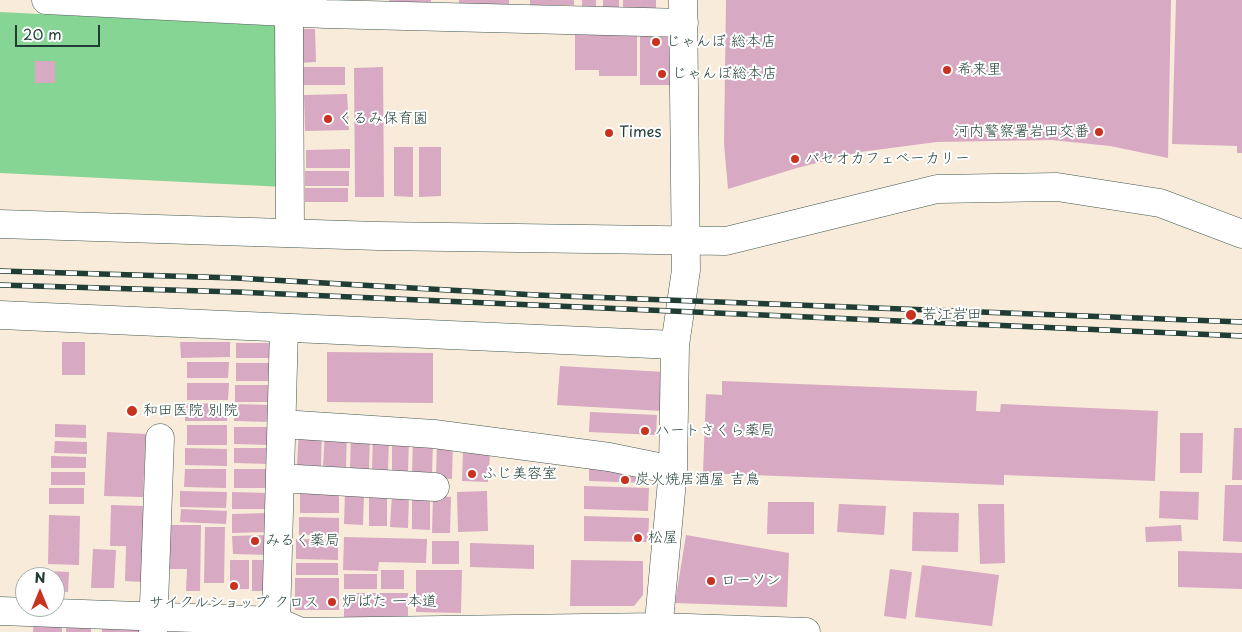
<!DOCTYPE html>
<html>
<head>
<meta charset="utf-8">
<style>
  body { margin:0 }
  #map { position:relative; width:1242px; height:632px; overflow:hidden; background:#f8ebd9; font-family:"Playpen Sans",sans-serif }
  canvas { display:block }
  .north { position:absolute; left:15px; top:567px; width:50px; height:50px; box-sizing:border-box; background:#fff; border:1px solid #a5b1ae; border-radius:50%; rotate:0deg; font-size:14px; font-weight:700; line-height:20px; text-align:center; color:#1f3d34 }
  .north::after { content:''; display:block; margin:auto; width:18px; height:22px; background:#c8321e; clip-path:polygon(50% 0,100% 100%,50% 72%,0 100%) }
  .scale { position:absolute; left:15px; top:25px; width:85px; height:22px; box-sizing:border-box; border:2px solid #1f3d34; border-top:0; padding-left:6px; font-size:15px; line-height:18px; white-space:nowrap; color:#1f3d34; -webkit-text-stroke:4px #fff; paint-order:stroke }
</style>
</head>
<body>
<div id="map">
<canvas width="1242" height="632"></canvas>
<div class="north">N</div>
<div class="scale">20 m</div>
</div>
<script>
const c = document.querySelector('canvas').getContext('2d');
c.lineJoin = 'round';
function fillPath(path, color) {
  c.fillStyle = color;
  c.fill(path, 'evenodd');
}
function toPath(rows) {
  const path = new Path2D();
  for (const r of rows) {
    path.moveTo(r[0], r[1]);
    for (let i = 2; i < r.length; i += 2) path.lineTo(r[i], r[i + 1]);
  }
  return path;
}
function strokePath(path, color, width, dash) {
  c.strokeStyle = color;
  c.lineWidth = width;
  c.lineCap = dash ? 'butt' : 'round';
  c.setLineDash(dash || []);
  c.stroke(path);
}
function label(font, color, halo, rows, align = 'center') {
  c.font = font + ' "Playpen Sans","Klee One",sans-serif';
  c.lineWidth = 4;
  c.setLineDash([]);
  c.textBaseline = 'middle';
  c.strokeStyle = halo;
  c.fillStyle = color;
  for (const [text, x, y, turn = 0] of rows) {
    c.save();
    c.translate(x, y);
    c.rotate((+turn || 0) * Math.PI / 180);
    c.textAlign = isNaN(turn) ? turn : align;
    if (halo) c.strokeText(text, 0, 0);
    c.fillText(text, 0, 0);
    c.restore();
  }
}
fillPath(toPath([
  [0,12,280,26,285,187,0,173]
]), '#86d595');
fillPath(toPath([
  [389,0,431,0,431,10,389,10],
  [459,0,509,0,509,7,459,7],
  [530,0,574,0,574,5,530,5],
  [582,0,596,0,596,9,582,9],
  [603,0,619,0,619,9,603,9],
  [623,0,656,0,656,8,623,8],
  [726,0,1171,0,1168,158,1110,146,1052,140,937,142,860,152,797,168,728,189,724,144],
  [1176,0,1242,0,1242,153,1237,153,1237,146,1172,144],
  [298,29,315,29,316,62,299,63],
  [575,31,637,31,637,76,599,76,599,70,575,70],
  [640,31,672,31,672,85,640,85],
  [35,61,55,61,55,83,35,83],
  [301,67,345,67,345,85,301,85],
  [383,67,384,197,355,197,354,68],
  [347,94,349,130,305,131,304,95],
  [394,147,413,147,413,197,394,196],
  [419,147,441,147,441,196,419,197],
  [350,149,350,168,306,168,306,150],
  [305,171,349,171,349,186,305,186],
  [305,188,348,188,348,202,305,202],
  [62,342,85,342,85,375,62,375],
  [180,342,230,342,230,357,181,358],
  [236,343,270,343,270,358,236,358],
  [327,352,433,353,433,403,327,402],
  [187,362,229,362,228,378,187,378],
  [236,363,270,363,270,381,236,381],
  [560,366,665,372,663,411,557,405],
  [722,381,977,391,976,411,1000,412,1001,404,1158,411,1155,481,1004,475,1004,485,703,473,706,394,722,395],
  [187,383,229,383,228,400,187,400],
  [235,385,270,385,270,402,235,402],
  [186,403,228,404,227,421,185,421],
  [234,404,270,405,269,422,234,421],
  [590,412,657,415,656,435,589,432],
  [55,424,86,425,86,438,55,437],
  [187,425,227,425,227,445,187,445],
  [234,427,269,427,269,445,234,444],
  [299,428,322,429,321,466,297,465],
  [1234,428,1242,428,1242,480,1232,480],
  [325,431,347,431,346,467,323,467],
  [107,432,146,434,143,497,104,496],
  [351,433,370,434,369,470,350,469],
  [1180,433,1203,433,1202,473,1180,473],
  [373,435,389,436,388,471,372,470],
  [392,437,409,437,408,472,392,471],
  [413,438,433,439,432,475,412,474],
  [55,441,87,442,87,454,54,453],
  [437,441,453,441,452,479,436,478],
  [185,448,227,449,227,466,185,465],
  [234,448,269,448,269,464,234,463],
  [463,453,490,454,488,482,462,481],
  [51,456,86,457,86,468,51,468],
  [589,466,646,467,646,483,589,481],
  [185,469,226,469,226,488,184,487],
  [234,469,269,469,269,488,234,488],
  [51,472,85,472,85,485,51,485],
  [1225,485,1242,485,1242,542,1223,541],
  [584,486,649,488,648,511,584,509],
  [49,488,84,488,84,504,49,504],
  [180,491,227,492,226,508,180,507],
  [487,491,488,531,458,532,457,492],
  [1160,491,1199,492,1198,520,1159,518],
  [232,492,269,493,268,509,232,509],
  [300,493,339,494,339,513,300,513],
  [345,493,364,494,363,525,344,524],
  [369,493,387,493,387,526,369,526],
  [392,494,409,495,408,528,390,527],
  [412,495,430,495,430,530,412,529],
  [433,496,451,497,450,533,432,533],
  [768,502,814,502,814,534,767,534],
  [839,504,886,506,884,535,837,532],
  [978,504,1004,504,1005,563,980,564],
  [111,505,144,506,143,582,125,581,126,546,110,546],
  [181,509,227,511,226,524,180,522],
  [913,512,959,513,958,552,912,551],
  [268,513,269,532,232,533,232,514],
  [49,515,80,516,79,565,48,564],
  [584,516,649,518,648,542,584,541],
  [299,517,339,518,339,535,299,535],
  [167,525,201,525,200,591,186,591,187,569,166,569],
  [1181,525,1182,541,1146,542,1145,527],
  [205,527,225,527,224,583,204,583],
  [269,535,269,555,233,554,232,536],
  [686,535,789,553,787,607,675,603],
  [344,537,427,539,426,563,379,562,378,571,343,570],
  [296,539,338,540,338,560,296,559],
  [432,541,459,541,459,564,432,564],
  [470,543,534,545,534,569,470,567],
  [93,549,116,550,114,588,91,588],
  [1178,551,1242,553,1242,589,1178,587],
  [230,560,249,560,249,589,230,589],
  [252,560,268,560,268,591,252,591],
  [571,560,643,561,643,595,634,606,570,606],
  [296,563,338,563,338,575,296,575],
  [922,565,999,575,992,626,915,617],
  [890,569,912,572,906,619,884,616],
  [381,570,404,570,404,589,381,589],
  [416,570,462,570,461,613,416,612],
  [47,571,69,572,68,592,55,591,55,577,47,577],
  [344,574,377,574,377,589,344,589],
  [295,578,339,578,339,610,295,610],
  [344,593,408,593,408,617,344,617],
  [34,620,62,621,62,632,33,632],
  [66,622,91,622,91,632,66,632],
  [102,624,140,624,139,632,102,632]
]), '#d8a9c2');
const minor = toPath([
  [46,0,326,14,684,23],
  [289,12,290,233],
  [0,224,378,236,726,241,937,189,1057,187,1160,203,1242,234],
  [0,315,675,345],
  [282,424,434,434,609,457,673,470],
  [280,478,435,487],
  [0,611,276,621,301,632,658,627,806,632],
  [276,621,284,328],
  [153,632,160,438],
  [658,632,673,470,675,345,686,270,683,0]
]);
strokePath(minor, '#40574d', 29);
strokePath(minor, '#fff', 28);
const rail = toPath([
  [0,271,236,278,536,295,1242,322],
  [0,285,237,292,1242,336]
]);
strokePath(rail, '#1f3d34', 5.5);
strokePath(rail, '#fff', 4, [11]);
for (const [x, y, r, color] of [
  [656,42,5,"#c8321e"],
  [947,70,5,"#c8321e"],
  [662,74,5,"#c8321e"],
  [328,119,5,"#c8321e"],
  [1099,132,5,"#c8321e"],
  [609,133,5,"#c8321e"],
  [795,159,5,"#c8321e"],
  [911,315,6,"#c8321e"],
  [132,411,6,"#c8321e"],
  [645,431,5,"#c8321e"],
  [472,474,5,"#c8321e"],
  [625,480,5,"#c8321e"],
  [638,538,5,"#c8321e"],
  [255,541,5,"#c8321e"],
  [711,581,5,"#c8321e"],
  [234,586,5,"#c8321e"],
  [332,602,5,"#c8321e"]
]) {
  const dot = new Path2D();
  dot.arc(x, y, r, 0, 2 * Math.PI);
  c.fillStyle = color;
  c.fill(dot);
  strokePath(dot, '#fff', 2);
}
label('15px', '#1f3d34', '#fff', [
  ["じゃんぼ 総本店",666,42],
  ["希来里",957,70],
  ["じゃんぼ総本店",672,74],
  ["くるみ保育園",338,119],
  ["河内警察署岩田交番",1089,132,"right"],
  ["Times",619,133],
  ["パセオカフェベーカリー",805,159],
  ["若江岩田",922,315],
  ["和田医院 別院",143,411],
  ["ハートさくら薬局",655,431],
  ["ふじ美容室",482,474],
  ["炭火焼居酒屋 吉鳥",635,480],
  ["松屋",648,538],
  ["みるく薬局",265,541],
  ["ローソン",721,581],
  ["炉ばた 一本道",342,602],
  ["サイクルショップ クロス",234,603,"center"]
], 'left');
</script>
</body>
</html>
